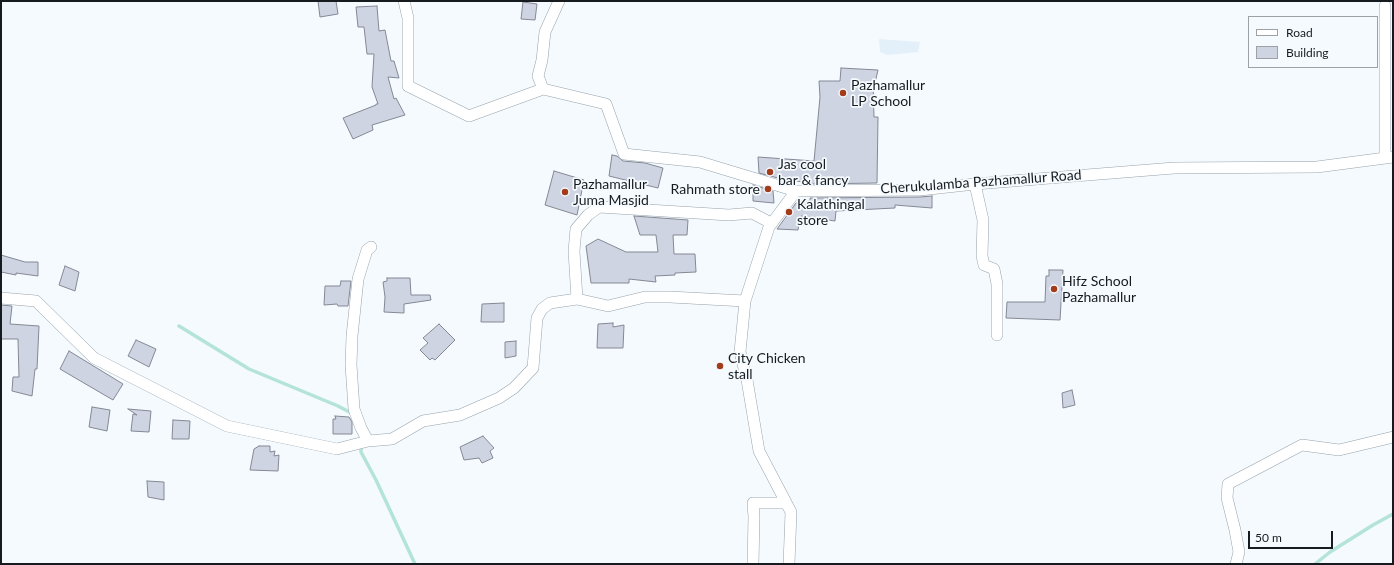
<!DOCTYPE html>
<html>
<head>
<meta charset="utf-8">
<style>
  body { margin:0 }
  #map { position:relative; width:1394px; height:565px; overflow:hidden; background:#f5fafe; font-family:Lato,sans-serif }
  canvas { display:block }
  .frame { position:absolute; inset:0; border:2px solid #161b1f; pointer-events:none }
  .legend { position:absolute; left:1248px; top:16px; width:130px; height:52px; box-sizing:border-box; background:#f5fafe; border:1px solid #9ca1a5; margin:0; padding:5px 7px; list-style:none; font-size:12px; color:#161b1f }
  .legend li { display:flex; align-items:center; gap:8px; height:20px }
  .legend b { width:20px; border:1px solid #9ca1a5 }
  .scale { position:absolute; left:1248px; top:531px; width:85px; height:18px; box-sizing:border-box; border:2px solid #161b1f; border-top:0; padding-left:5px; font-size:12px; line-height:14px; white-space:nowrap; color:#161b1f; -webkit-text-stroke:3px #f5fafe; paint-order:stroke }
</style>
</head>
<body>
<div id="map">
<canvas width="1394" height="565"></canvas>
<div class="frame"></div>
<ul class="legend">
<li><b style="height:5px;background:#fff"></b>Road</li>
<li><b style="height:11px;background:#cfd4e2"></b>Building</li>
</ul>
<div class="scale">50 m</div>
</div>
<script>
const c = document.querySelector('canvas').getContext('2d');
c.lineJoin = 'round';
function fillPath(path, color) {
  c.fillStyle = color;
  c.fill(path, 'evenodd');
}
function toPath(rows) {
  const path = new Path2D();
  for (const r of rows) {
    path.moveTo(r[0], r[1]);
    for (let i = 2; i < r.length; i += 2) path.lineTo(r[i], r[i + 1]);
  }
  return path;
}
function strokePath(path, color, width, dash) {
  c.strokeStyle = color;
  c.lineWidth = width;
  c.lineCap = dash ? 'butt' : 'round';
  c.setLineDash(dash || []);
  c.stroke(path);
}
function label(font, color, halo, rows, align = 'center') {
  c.font = font + ' Lato,sans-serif';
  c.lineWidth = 3.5;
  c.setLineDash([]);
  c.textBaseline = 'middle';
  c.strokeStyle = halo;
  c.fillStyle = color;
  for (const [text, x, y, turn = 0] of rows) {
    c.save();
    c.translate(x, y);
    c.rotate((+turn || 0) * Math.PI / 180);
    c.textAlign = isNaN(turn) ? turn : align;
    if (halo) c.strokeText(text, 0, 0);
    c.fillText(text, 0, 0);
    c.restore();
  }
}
fillPath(toPath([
  [879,39,920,42,918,52,888,55,880,52]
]), '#e3f0f9');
strokePath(toPath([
  [179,326,249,369,338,406,353,414],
  [361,445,361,452,376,480,415,564],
  [1315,564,1330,552,1373,525,1393,514]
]), '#b3e4d7', 3.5);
const building = toPath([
  [318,1,336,1,338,14,320,17,318,1],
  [523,2,537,4,535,20,521,19,523,2],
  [377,6,379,31,385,30,391,61,394,61,399,78,388,77,394,99,396,98,405,115,372,125,373,130,353,139,343,118,376,105,376,104,378,104,372,87,374,54,367,54,364,27,358,27,356,7,377,6],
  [841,68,878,70,875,83,873,83,874,117,878,117,877,183,811,184,778,177,778,178,759,173,758,157,814,161,820,97,819,81,840,81,841,68],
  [612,155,617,156,623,161,645,163,663,168,658,188,609,176,612,155],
  [554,171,584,180,577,215,545,205,554,171],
  [753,185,773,191,774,203,753,201,753,185],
  [932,196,932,208,895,205,895,208,836,211,835,221,801,216,802,218,800,217,798,230,777,229,796,203,810,201,810,198,920,197,932,196],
  [634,216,688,220,687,235,673,235,674,254,695,254,696,272,675,273,675,275,655,276,656,282,629,279,629,283,591,283,586,246,598,239,626,252,658,252,656,235,640,235,634,216],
  [1,255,25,262,38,262,38,276,16,273,16,275,1,272,1,255],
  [65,266,79,272,75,291,59,285,65,266],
  [1049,270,1063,270,1060,320,1006,318,1007,302,1045,302,1046,276,1049,276,1049,270],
  [387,278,410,278,411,295,430,295,431,300,404,304,404,313,384,312,385,297,383,282,387,281,387,278],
  [341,281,351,281,348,306,338,306,337,304,324,305,325,286,340,286,341,281],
  [504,303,504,322,481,322,482,304,504,303],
  [1,305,12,306,10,324,39,326,37,369,35,369,32,396,12,391,13,377,19,377,18,339,1,339,1,305],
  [613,323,613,327,624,325,623,348,597,348,598,324,613,323],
  [439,324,455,340,435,360,432,358,430,360,420,350,428,343,423,338,439,324],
  [136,340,156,349,149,367,128,356,136,340],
  [516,341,516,356,505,358,505,342,516,341],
  [69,351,123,384,113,400,60,369,69,351],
  [1072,390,1075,405,1063,408,1062,393,1072,390],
  [92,407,110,410,107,431,89,427,92,407],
  [128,409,151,411,149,432,131,431,133,414,137,415,128,409],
  [335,416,349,417,352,422,352,434,333,434,333,419,336,419,335,416],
  [173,420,190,421,189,439,172,439,173,420],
  [483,436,494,448,490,451,493,458,482,463,479,458,464,460,460,447,483,436],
  [259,446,270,446,270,452,275,451,274,456,279,455,278,471,250,470,254,449,259,446],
  [147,481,164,482,164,500,148,497,147,481]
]);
fillPath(building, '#cfd4e2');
strokePath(building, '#848895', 1);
const minor = toPath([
  [404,1,408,18,408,86,469,116,543,89,606,104,624,154,700,162,796,191,920,190,975,184,1174,168,1317,167,1393,157],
  [543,89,538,76,542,60,545,32,559,1],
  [1385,158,1385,6],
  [975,184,983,220,982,256,984,265,994,269,997,284,997,335],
  [1,298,36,301,94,358,227,426,337,449,368,441,392,439,423,421,460,415,499,398,514,388,533,368,537,318,542,309,550,303,577,299,608,306,645,297,670,297,745,301],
  [577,299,574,251,576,229,588,215,599,207,729,215,752,213,771,223],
  [368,441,361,428,354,409,351,365,352,336,358,279,367,250,371,247],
  [753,564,754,517,753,503,786,503],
  [789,564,791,512,759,451,747,380,740,352,745,301,769,227,796,191],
  [1236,564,1239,552,1235,530,1227,498,1228,484,1302,445,1339,450,1393,437]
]);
strokePath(minor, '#96a3ac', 12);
strokePath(minor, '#fff', 11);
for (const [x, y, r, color] of [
  [843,93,4,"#a33c1b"],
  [770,172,4,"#a33c1b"],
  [768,189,4,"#a33c1b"],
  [565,192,4,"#a33c1b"],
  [789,212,4,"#a33c1b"],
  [1054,289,4,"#a33c1b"],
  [720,366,4,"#a33c1b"]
]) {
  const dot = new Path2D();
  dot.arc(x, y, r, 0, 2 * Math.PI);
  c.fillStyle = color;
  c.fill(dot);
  strokePath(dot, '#f5fafe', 1.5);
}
label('14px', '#161b1f', '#f5fafe', [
  ["Pazhamallur",851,85],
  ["LP School",851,101],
  ["Jas cool",778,164],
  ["bar & fancy",778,180],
  ["Pazhamallur",573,184],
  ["Juma Masjid",573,200],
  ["Rahmath store",760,189,"right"],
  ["Kalathingal",797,204],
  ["store",797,220],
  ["Hifz School",1062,281],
  ["Pazhamallur",1062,297],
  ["City Chicken",728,358],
  ["stall",728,374]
], 'left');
label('14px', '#161b1f', '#f5fafe', [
  ["Cherukulamba Pazhamallur Road",981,182,-4]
]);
</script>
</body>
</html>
